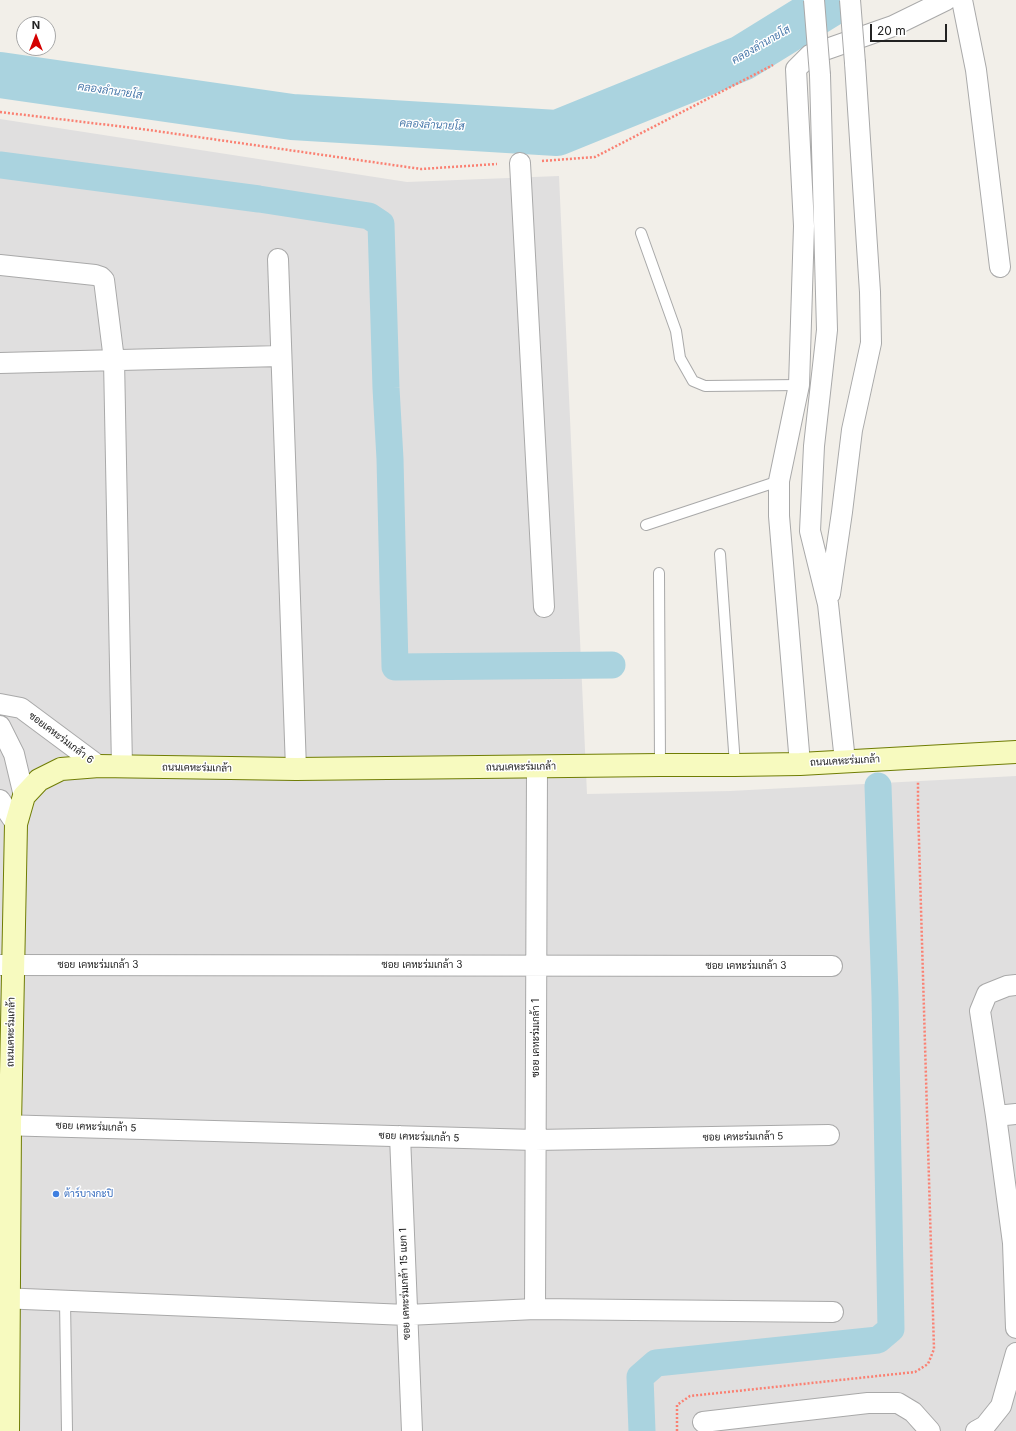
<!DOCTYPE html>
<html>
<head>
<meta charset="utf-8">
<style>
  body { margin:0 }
  #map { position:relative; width:1016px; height:1431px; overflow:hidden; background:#f2efe9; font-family:Inter,sans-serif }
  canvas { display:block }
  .north { position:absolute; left:16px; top:16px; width:40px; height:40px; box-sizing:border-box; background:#fff; border:1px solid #a7a7a7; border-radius:50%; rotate:0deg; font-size:11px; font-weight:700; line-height:16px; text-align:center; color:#222 }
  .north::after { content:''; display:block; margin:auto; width:14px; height:18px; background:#d40000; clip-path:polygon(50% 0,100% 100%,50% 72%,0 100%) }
  .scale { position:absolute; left:870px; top:24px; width:77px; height:18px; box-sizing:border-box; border:2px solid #222; border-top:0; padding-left:5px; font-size:12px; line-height:14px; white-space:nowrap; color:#222; -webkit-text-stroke:3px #fff; paint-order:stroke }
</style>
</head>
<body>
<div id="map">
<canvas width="1016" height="1431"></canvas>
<div class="north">N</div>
<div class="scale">20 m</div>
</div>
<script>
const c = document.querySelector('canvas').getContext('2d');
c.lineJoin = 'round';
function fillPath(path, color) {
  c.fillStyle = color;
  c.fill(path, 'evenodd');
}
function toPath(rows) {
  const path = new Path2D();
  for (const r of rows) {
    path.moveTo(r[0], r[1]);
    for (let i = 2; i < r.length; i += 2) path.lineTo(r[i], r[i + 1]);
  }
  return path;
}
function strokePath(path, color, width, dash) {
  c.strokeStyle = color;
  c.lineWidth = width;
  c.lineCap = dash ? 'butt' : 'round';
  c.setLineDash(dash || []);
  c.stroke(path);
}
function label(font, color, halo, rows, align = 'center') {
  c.font = font + ' Inter,Sarabun,sans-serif';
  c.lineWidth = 3;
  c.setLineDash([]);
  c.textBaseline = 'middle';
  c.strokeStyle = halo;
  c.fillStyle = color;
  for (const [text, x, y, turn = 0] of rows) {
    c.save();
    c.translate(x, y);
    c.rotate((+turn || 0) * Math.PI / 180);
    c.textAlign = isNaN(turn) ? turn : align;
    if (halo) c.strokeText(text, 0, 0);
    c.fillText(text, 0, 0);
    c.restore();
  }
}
fillPath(toPath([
  [0,119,407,182,559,176,587,794,730,791,1016,776,1016,1431,0,1431]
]), '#e0dfdf');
strokePath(toPath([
  [0,165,259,199,369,216,381,224,386,388,390,459,395,667,612,665],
  [642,1431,640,1377,656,1363,878,1340,891,1329,885,996,878,786]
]), '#aad3df', 27);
strokePath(toPath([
  [0,75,292,117,557,133,742,58,836,0]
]), '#aad3df', 46);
const lane = toPath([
  [641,233,676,331,680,358,693,381,705,386,799,385],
  [646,525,779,481],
  [720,554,735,765],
  [659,573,660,765],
  [65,1301,67,1431]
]);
const street = toPath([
  [962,0,976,70,1000,267],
  [820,75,827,330,814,446,810,531,828,604,845,761],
  [520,163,544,607],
  [278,259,296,769],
  [0,265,95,275,101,277,104,280,114,360,122,767],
  [0,363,281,356],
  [830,594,842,512,852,430,871,343,870,292,855,63],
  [0,704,21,708,99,766],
  [0,726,14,754,24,796],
  [800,764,779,516,779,481,799,385,804,226,796,69,810,55,893,26,946,0],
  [0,800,16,824],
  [0,965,832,966],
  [1016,985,1007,986,987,994,980,1011,996,1116,1013,1243,1016,1328],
  [996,1116,1016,1114],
  [0,1125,535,1140,829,1135],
  [400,1136,412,1431],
  [0,1298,407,1315,535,1309,833,1312],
  [535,1309,537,767],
  [703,1422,868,1403,898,1403,913,1412,930,1431],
  [976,1431,985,1426,1001,1406,1016,1353]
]);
const secondary = toPath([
  [8,1431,10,1125,16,824,24,796,39,780,61,769,99,766,296,769,660,765,735,765,800,764,1016,752]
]);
strokePath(lane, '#a9a9a9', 12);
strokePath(street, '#a9a9a9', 22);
strokePath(secondary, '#707d05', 24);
strokePath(toPath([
  [0,112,142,129,421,169,497,164],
  [542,161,595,157,773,65],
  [677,1431,677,1405,690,1396,915,1372,928,1364,934,1349,918,807,918,781]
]), '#fa8072', 2.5, [2, 2]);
strokePath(lane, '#fff', 10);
strokePath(street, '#fff', 20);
strokePath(secondary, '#f7fabf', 22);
const streetBridge = toPath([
  [814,0,820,75],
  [850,0,855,63]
]);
strokePath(streetBridge, '#a9a9a9', 22, []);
strokePath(streetBridge, '#fff', 20);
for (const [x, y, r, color] of [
  [56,1194,4,"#3f7fe0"]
]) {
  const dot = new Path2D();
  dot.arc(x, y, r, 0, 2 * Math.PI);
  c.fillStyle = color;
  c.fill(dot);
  strokePath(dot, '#fff', 1.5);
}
label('10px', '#222', '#fff', [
  ["ซอยเคหะร่มเกล้า 6",61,738,37],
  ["ถนนเคหะร่มเกล้า",845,761,-3],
  ["ถนนเคหะร่มเกล้า",521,767,-1],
  ["ถนนเคหะร่มเกล้า",197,768,1],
  ["ซอย เคหะร่มเกล้า 3",98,965],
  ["ซอย เคหะร่มเกล้า 3",422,965],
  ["ซอย เคหะร่มเกล้า 3",746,966],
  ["ถนนเคหะร่มเกล้า",11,1032,-89],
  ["ซอย เคหะร่มเกล้า 1",536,1038,-90],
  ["ซอย เคหะร่มเกล้า 5",96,1127,2],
  ["ซอย เคหะร่มเกล้า 5",419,1137,2],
  ["ซอย เคหะร่มเกล้า 5",743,1137,-1],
  ["ซอย เคหะร่มเกล้า 15 แยก 1",405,1284,-92]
]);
label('10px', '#366cbe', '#fff', [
  ["ต้าร์บางกะปิ",64,1194]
], 'left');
label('italic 11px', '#4a7aab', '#fff', [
  ["คลองลำนายโส",761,45,-30],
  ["คลองลำนายโส",110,91,8],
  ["คลองลำนายโส",432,125,3]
]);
</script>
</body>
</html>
